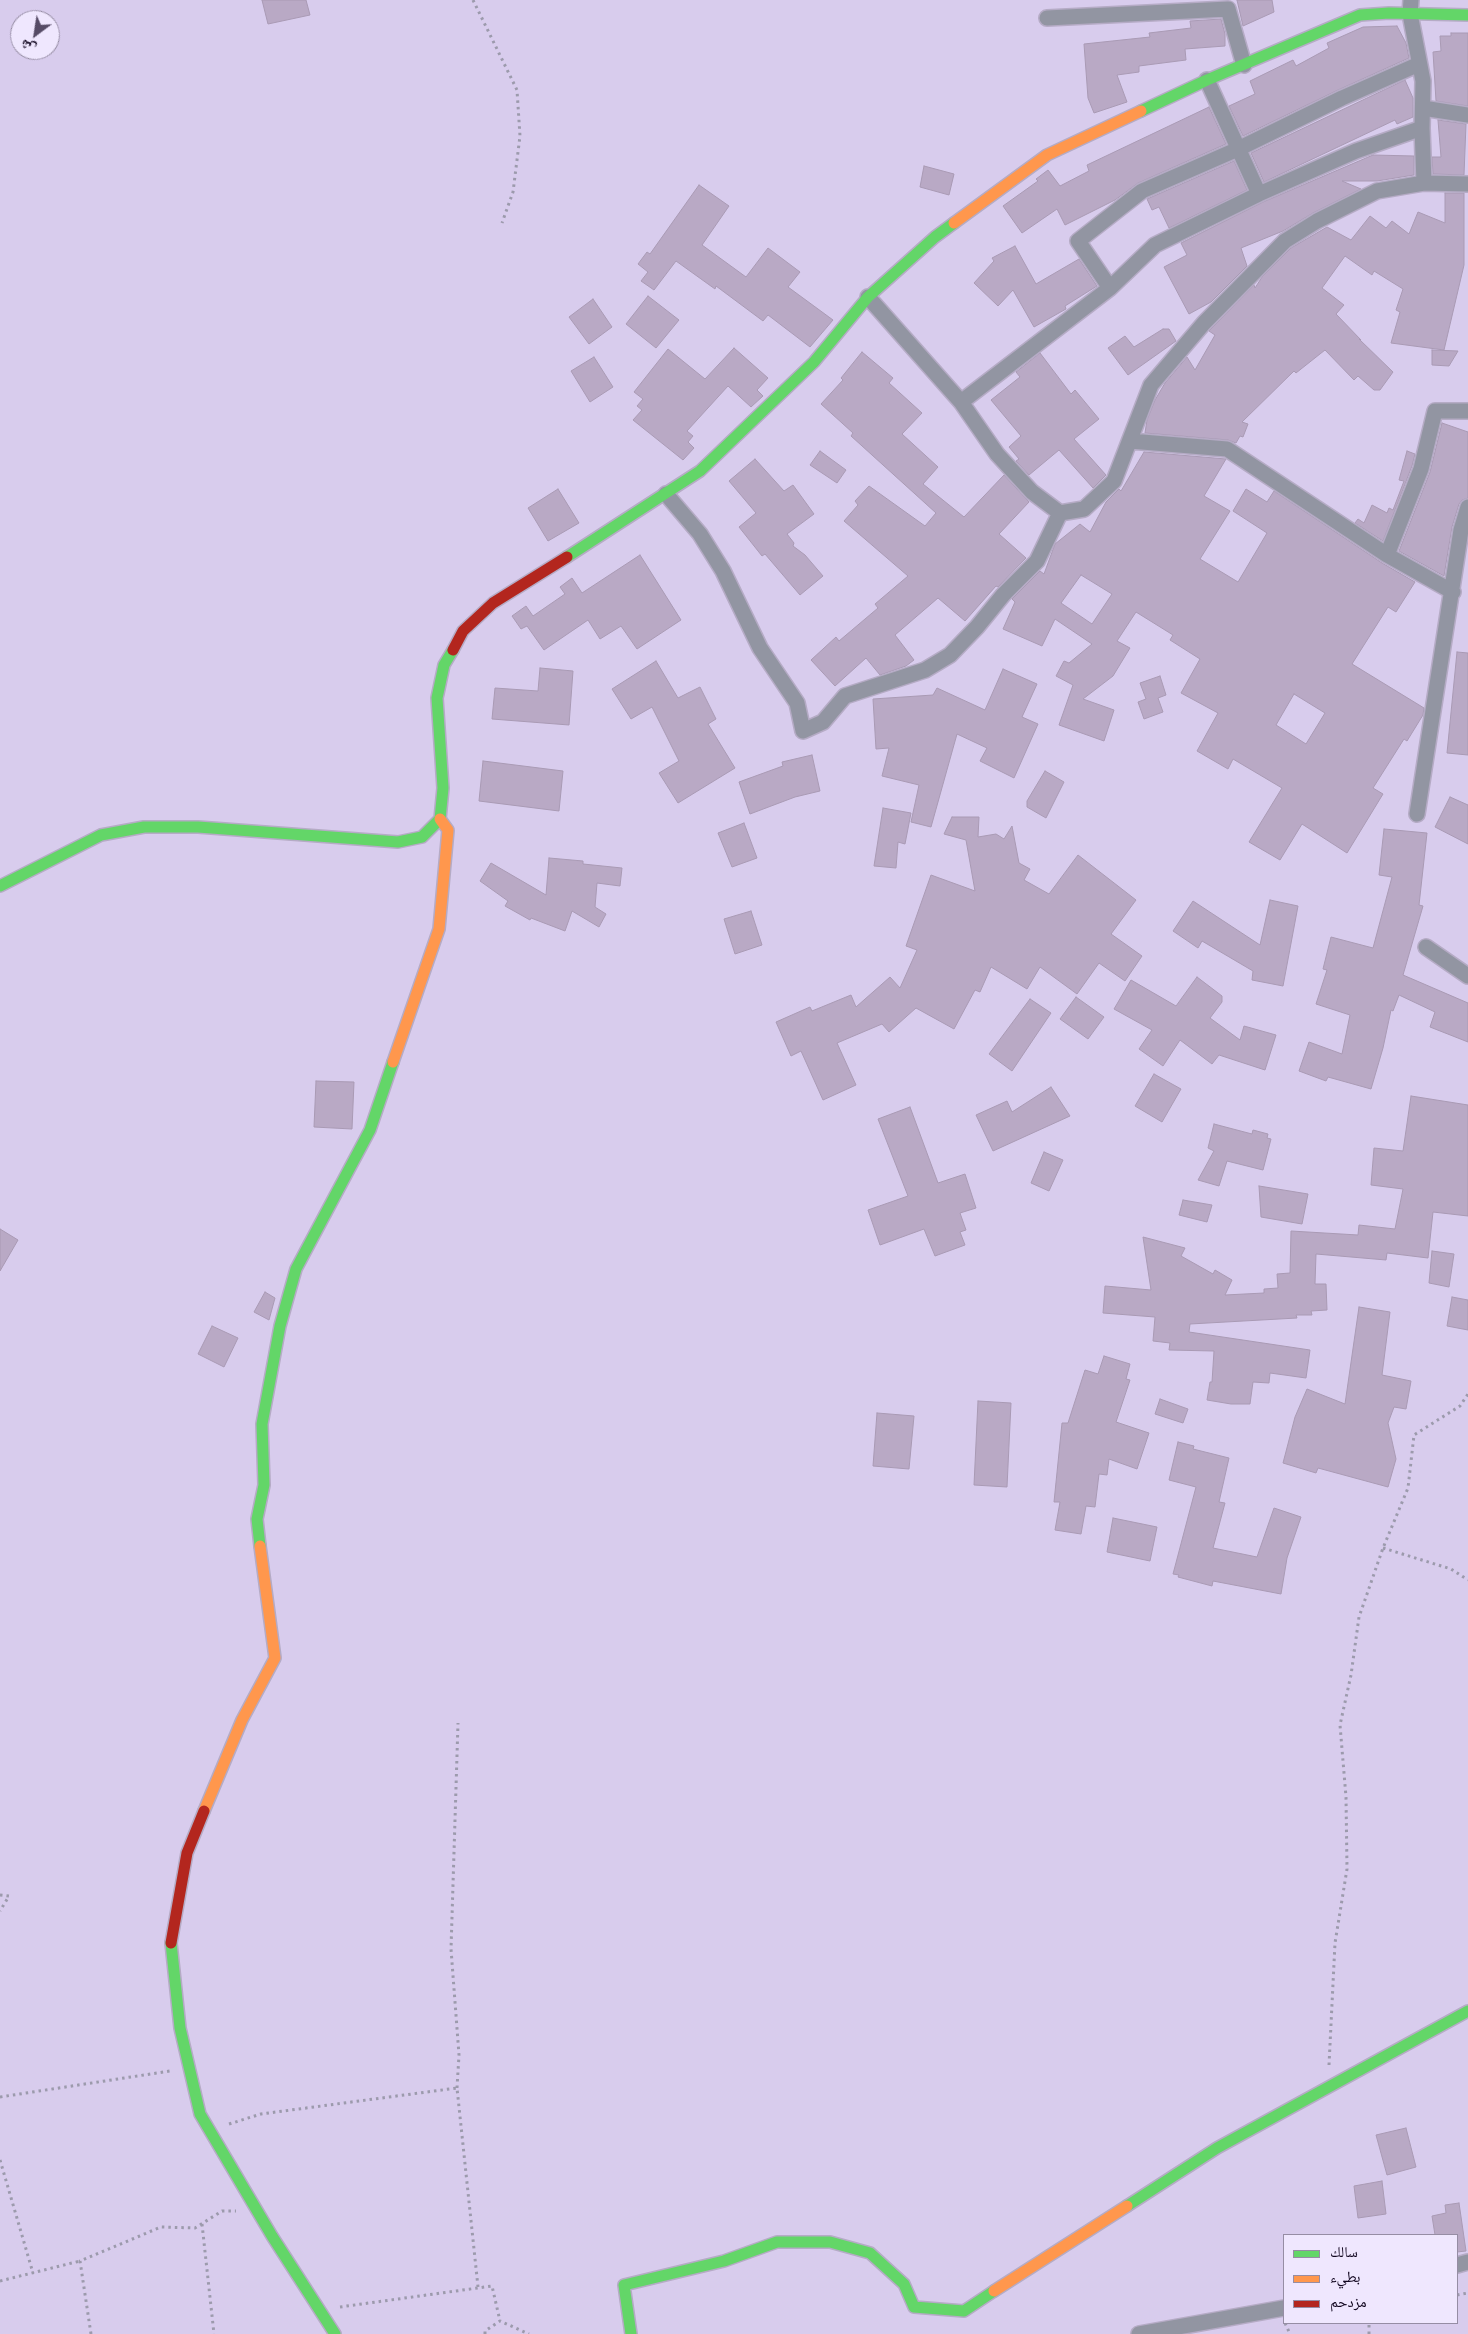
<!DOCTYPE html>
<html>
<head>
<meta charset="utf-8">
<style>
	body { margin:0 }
	#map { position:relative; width:1468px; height:2334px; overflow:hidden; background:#d8cced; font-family:Helvetica,"Noto Naskh Arabic",sans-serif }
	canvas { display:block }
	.legend { position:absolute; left:1283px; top:2234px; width:175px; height:90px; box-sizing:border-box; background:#efe7fe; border:1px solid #968da4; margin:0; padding:6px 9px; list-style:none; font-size:15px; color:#10051e }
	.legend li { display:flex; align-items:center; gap:10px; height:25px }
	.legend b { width:25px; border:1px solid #968da4 }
	.north { position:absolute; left:10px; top:10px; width:50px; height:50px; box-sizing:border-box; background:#efe7fe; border:1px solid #968da4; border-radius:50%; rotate:211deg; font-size:14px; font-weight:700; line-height:20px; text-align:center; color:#10051e }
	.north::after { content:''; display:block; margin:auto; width:18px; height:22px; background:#564b66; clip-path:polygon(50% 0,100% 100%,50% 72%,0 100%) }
</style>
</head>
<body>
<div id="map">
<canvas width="1468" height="2334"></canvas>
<ul class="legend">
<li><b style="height:6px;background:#63d668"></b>سالك</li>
<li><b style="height:6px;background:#ff974d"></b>بطيء</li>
<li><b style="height:6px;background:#b3261e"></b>مزدحم</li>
</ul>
<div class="north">ش</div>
</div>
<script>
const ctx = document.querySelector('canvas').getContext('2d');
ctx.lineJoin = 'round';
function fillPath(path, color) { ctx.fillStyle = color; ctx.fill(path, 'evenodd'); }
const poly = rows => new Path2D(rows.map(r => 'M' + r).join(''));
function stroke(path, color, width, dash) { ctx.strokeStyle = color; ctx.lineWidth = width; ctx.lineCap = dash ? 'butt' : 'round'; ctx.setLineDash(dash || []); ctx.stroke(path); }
const building = poly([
	[262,0,306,0,310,15,268,24,262,0],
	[1237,0,1272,0,1274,12,1243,26,1237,0],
	[1221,19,1225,34,1225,46,1185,49,1186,60,1139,66,1139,72,1117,75,1127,102,1094,113,1088,98,1084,44,1150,37,1149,33,1191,28,1190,21,1221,19],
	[1397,26,1406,43,1409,58,1338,90,1243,136,1229,106,1255,94,1250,81,1293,60,1296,66,1329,48,1327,43,1363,27,1397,26],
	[1451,33,1468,33,1468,106,1436,101,1433,52,1441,51,1440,36,1451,36,1451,33],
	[1405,80,1413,98,1413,117,1397,124,1395,120,1264,182,1251,153,1405,80],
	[1209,107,1226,144,1138,183,1115,200,1065,225,1057,209,1022,233,1003,206,1038,181,1036,179,1048,170,1060,186,1089,171,1087,165,1209,107],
	[1438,120,1466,124,1464,175,1433,174,1432,157,1441,157,1438,120],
	[1373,155,1414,156,1414,175,1377,181,1342,181,1361,189,1313,213,1283,231,1241,248,1247,266,1211,302,1189,314,1164,267,1187,255,1181,243,1263,202,1373,155],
	[1234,161,1247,190,1169,228,1159,207,1152,210,1147,199,1234,161],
	[924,166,954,174,949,195,920,187,924,166],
	[699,185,729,206,702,245,746,277,768,248,800,272,788,287,833,320,810,347,768,315,763,321,716,286,715,289,676,261,654,290,641,281,648,272,638,264,647,252,650,254,699,185],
	[1445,193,1464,193,1464,265,1444,350,1391,343,1400,312,1396,310,1403,289,1374,271,1372,275,1345,256,1322,288,1344,305,1336,314,1361,340,1359,339,1393,372,1380,390,1374,390,1358,376,1354,380,1325,350,1296,373,1294,371,1242,422,1248,424,1243,437,1240,436,1236,443,1228,440,1145,433,1147,420,1155,400,1165,383,1187,357,1195,370,1215,335,1209,331,1254,285,1255,288,1262,277,1291,248,1327,227,1351,240,1370,216,1386,228,1392,221,1409,234,1418,212,1445,223,1445,193],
	[1015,246,1036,284,1079,259,1097,286,1065,306,1066,309,1034,327,1013,290,998,306,974,283,994,261,992,258,1015,246],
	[648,296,679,320,656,348,626,324,648,296],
	[593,299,612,327,589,344,569,317,593,299],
	[1163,329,1169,329,1176,341,1128,375,1108,348,1125,336,1134,347,1163,329],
	[734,348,768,378,757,390,763,396,751,407,728,386,687,431,693,436,688,442,694,448,683,460,633,420,642,410,637,406,643,399,634,392,668,349,705,379,734,348],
	[1432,350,1458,351,1449,366,1432,365,1432,350],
	[862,352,893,378,889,383,922,413,902,434,938,467,923,484,964,517,1004,475,1029,502,999,534,1026,558,998,587,996,586,965,621,938,598,895,635,914,660,906,666,880,675,866,658,835,686,811,660,836,637,839,641,878,608,875,604,908,576,844,521,858,505,855,501,869,486,925,526,936,513,851,436,853,433,821,404,843,380,841,378,862,352],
	[1040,353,1071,394,1075,390,1099,419,1074,439,1106,475,1093,488,1059,450,1029,475,1016,461,1019,459,1009,447,1021,436,991,400,1020,377,1016,372,1040,353],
	[594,357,613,387,590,402,571,371,594,357],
	[1442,423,1468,432,1468,498,1462,500,1459,504,1452,527,1444,576,1399,551,1430,472,1442,423],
	[820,451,846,470,837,483,810,465,820,451],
	[1407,451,1415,454,1412,466,1383,541,1355,523,1358,519,1364,523,1372,505,1387,513,1389,508,1393,510,1404,481,1399,480,1407,451],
	[1144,452,1226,459,1204,496,1230,511,1200,559,1238,582,1267,533,1233,511,1246,489,1267,502,1274,491,1382,563,1415,582,1396,612,1388,607,1352,664,1424,708,1423,715,1407,741,1404,739,1373,788,1383,794,1347,853,1302,824,1280,860,1249,842,1282,788,1233,759,1228,769,1197,751,1218,713,1181,693,1200,659,1170,640,1173,635,1136,612,1117,641,1130,648,1113,676,1083,699,1114,710,1104,741,1059,725,1073,685,1056,676,1064,661,1069,663,1092,644,1055,619,1042,646,1003,629,1015,602,1012,599,1040,571,1044,574,1055,544,1080,524,1090,532,1106,502,1119,489,1121,491,1144,452],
	[1081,575,1112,594,1092,624,1061,603,1081,575],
	[1294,694,1325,713,1306,744,1276,725,1294,694],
	[755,459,784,491,793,485,814,514,787,534,794,543,793,546,805,555,823,576,800,595,765,554,762,556,739,527,756,513,729,481,755,459],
	[558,489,579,523,548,541,528,508,558,489],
	[640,555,681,620,637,649,621,626,600,639,588,620,544,650,527,626,521,629,512,616,526,606,533,616,565,594,560,587,572,578,582,593,640,555],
	[1457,652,1468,653,1468,755,1447,753,1457,652],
	[656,661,678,698,700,687,716,719,708,724,735,768,678,803,659,773,679,761,652,707,631,719,612,689,656,661],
	[540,668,573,671,569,725,492,719,495,688,538,691,540,668],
	[1003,669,1037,684,1022,717,1038,724,1014,778,980,761,987,748,957,734,931,827,911,822,919,785,882,776,889,748,876,749,873,699,933,695,937,688,985,710,1003,669],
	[1160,676,1166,695,1158,698,1163,712,1144,719,1138,702,1146,699,1140,683,1160,676],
	[812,755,820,791,795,797,750,814,739,782,783,766,782,762,812,755],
	[483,761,563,771,559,811,479,801,483,761],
	[1045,771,1064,782,1046,818,1027,807,1027,801,1045,771],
	[1450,797,1468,805,1468,844,1435,827,1450,797],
	[883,808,911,813,905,844,898,842,896,868,874,866,883,808],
	[952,817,979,817,978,837,996,834,1004,839,1012,826,1019,863,1030,869,1024,880,1049,894,1078,855,1136,900,1111,934,1142,956,1125,981,1099,963,1077,994,1040,967,1027,989,991,967,980,992,975,990,954,1029,916,1008,889,1032,882,1024,837,1043,856,1085,823,1100,801,1051,791,1056,776,1022,810,1007,812,1011,851,995,856,1007,890,977,900,988,917,950,906,946,931,875,975,891,966,840,944,834,952,817],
	[744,823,757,858,732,867,718,833,744,823],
	[1384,829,1427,833,1419,905,1423,906,1403,975,1468,1003,1468,1042,1430,1027,1435,1012,1399,995,1393,1011,1391,1010,1383,1048,1371,1089,1328,1077,1326,1081,1299,1071,1309,1042,1342,1054,1350,1015,1316,1004,1327,970,1323,969,1331,937,1373,948,1392,877,1379,875,1384,829],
	[549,858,583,861,583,864,622,868,620,886,597,883,595,907,606,914,599,927,572,911,565,931,531,918,530,920,505,906,508,901,480,881,491,863,546,895,549,858],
	[1270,900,1298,906,1283,986,1252,980,1253,971,1202,941,1198,948,1173,931,1193,901,1260,945,1270,900],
	[751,911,762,945,735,954,724,919,751,911],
	[1197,977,1222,996,1222,1002,1210,1018,1240,1040,1244,1026,1276,1035,1265,1070,1219,1055,1212,1064,1180,1040,1163,1066,1139,1049,1152,1030,1114,1009,1131,980,1176,1006,1197,977],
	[1076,997,1104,1017,1088,1039,1060,1019,1076,997],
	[1030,999,1051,1013,1012,1071,989,1054,1030,999],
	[1154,1074,1181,1089,1162,1122,1135,1106,1154,1074],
	[316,1081,354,1082,352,1129,314,1127,316,1081],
	[1051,1087,1070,1116,993,1151,976,1115,1007,1101,1012,1112,1051,1087],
	[1411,1096,1468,1105,1468,1216,1433,1212,1428,1258,1387,1253,1386,1260,1316,1254,1315,1284,1326,1284,1327,1310,1311,1311,1312,1315,1296,1315,1297,1318,1190,1324,1189,1332,1310,1350,1306,1378,1270,1373,1269,1383,1253,1382,1250,1404,1231,1404,1207,1400,1210,1382,1212,1382,1214,1351,1169,1350,1170,1343,1153,1341,1155,1317,1103,1313,1105,1286,1151,1290,1143,1237,1185,1248,1181,1256,1213,1274,1215,1270,1232,1280,1225,1295,1264,1293,1264,1289,1278,1288,1277,1274,1290,1273,1291,1231,1358,1235,1359,1225,1395,1229,1403,1189,1371,1185,1374,1148,1403,1151,1411,1096],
	[910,1107,938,1183,965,1174,976,1208,960,1213,966,1230,960,1232,965,1245,935,1256,924,1229,880,1245,868,1210,908,1196,878,1119,910,1107],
	[1214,1124,1252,1134,1253,1130,1268,1134,1267,1138,1271,1139,1263,1170,1227,1161,1219,1186,1198,1180,1214,1151,1208,1148,1214,1124],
	[1044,1152,1063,1160,1049,1191,1031,1183,1044,1152],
	[1259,1186,1308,1194,1302,1224,1261,1217,1259,1186],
	[1183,1200,1212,1205,1207,1222,1179,1215,1183,1200],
	[0,1229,18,1240,0,1271,0,1229],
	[1432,1251,1454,1254,1449,1287,1429,1283,1432,1251],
	[265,1292,275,1298,269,1320,254,1312,265,1292],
	[1452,1297,1468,1300,1468,1330,1447,1326,1452,1297],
	[1359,1307,1390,1312,1382,1375,1411,1381,1406,1409,1394,1407,1388,1423,1396,1459,1388,1487,1318,1468,1316,1473,1283,1463,1295,1417,1307,1389,1345,1404,1359,1307],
	[212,1326,238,1338,224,1367,198,1354,212,1326],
	[1104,1356,1130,1364,1126,1379,1130,1380,1116,1422,1149,1433,1137,1469,1109,1459,1107,1475,1099,1474,1095,1507,1086,1506,1081,1534,1055,1530,1060,1502,1054,1502,1062,1423,1068,1423,1085,1370,1098,1374,1104,1356],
	[1160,1399,1188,1409,1183,1423,1155,1414,1160,1399],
	[978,1401,1011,1403,1007,1487,974,1485,978,1401],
	[877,1413,914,1416,909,1469,873,1466,877,1413],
	[1178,1442,1194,1446,1193,1449,1229,1458,1219,1502,1225,1503,1213,1548,1257,1557,1274,1508,1301,1517,1287,1558,1281,1594,1213,1581,1212,1586,1178,1577,1179,1575,1173,1574,1196,1487,1169,1480,1178,1442],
	[1113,1518,1157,1527,1150,1561,1107,1552,1113,1518],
	[1406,2128,1416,2167,1387,2175,1376,2135,1406,2128],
	[1382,2181,1386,2214,1358,2218,1354,2186,1382,2181],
	[1459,2203,1466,2251,1457,2252,1457,2235,1435,2235,1432,2216,1446,2213,1445,2205,1459,2203]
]);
fillPath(building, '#b9a9c5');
stroke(building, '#a99ab4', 1);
const street = poly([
	[1047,18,1228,9,1244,65],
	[1207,80,1259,194],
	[1423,108,1468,115],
	[1422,128,1424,183],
	[1110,288,1078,241,1142,191,1238,149,1342,98,1419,64],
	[868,297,961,402,997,454,1032,492,1060,513,1084,509,1114,481,1151,385,1204,323,1285,241,1317,221,1377,191,1424,183,1468,184],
	[961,402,1110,288,1155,245,1259,194,1356,151,1422,128,1423,81,1410,14,1411,0],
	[1130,441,1227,449,1387,555,1453,592],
	[666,494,700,534,723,571,760,648,797,703,803,731,823,722,845,696,925,670,950,655,977,627,1003,595,1037,561,1060,513],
	[1387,555,1421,469,1435,411,1468,411],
	[1417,814,1461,530,1468,507],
	[1426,947,1468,976],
	[1457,2265,1468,2262],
	[1139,2334,1284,2308]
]);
const fast = poly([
	[1141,111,1207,80,1360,15,1389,13,1468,15],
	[567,557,700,471,814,362,868,297,935,237,954,223],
	[0,886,101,835,144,827,198,827,398,842,422,837,440,819,443,788,437,698,444,665,453,650],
	[260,1546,257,1519,264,1485,262,1424,280,1326,296,1269,370,1130,393,1062],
	[171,1943,180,2028,200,2114,272,2236,335,2334],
	[1127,2206,1217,2148,1468,2011],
	[631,2334,624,2285,724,2261,777,2242,830,2242,870,2253,904,2284,914,2307,964,2311,994,2291]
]);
const slow = poly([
	[954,223,1047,155,1141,111],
	[393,1062,439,929,448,830,440,819],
	[204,1811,242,1720,275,1658,260,1546],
	[994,2291,1127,2206]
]);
const jam = poly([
	[453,650,463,631,493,603,567,557],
	[171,1943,187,1853,204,1811]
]);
stroke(street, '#b5abc5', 18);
stroke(fast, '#b5abc5', 14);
stroke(slow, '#b5abc5', 14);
stroke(jam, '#b5abc5', 14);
stroke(poly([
	[473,0,517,90,520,136,513,192,502,223],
	[1383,1548,1451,1569,1468,1580],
	[0,1895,9,1896,0,1911],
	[1329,2065,1335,1943,1347,1869,1346,1797,1340,1725,1351,1675,1359,1617,1383,1548,1408,1488,1414,1435,1460,1406,1468,1394],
	[457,2088,459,2055,451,1949,458,1723],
	[0,2097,170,2071],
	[229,2124,261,2114,457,2088,478,2287],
	[0,2160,33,2273],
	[202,2224,214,2334],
	[0,2281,80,2261],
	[1457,2295,1468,2293],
	[340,2307,492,2286,500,2321],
	[1285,2323,1290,2334],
	[91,2334,80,2261,161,2227,195,2228,222,2211,236,2211],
	[485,2334,485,2331,500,2321,529,2334],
	[1369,2334,1369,2323]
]), '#9c9aac', 3, [2.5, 4]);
stroke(street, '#9295a2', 15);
stroke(fast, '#63d668', 11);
stroke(slow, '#ff974d', 11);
stroke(jam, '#b3261e', 11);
</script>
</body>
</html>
